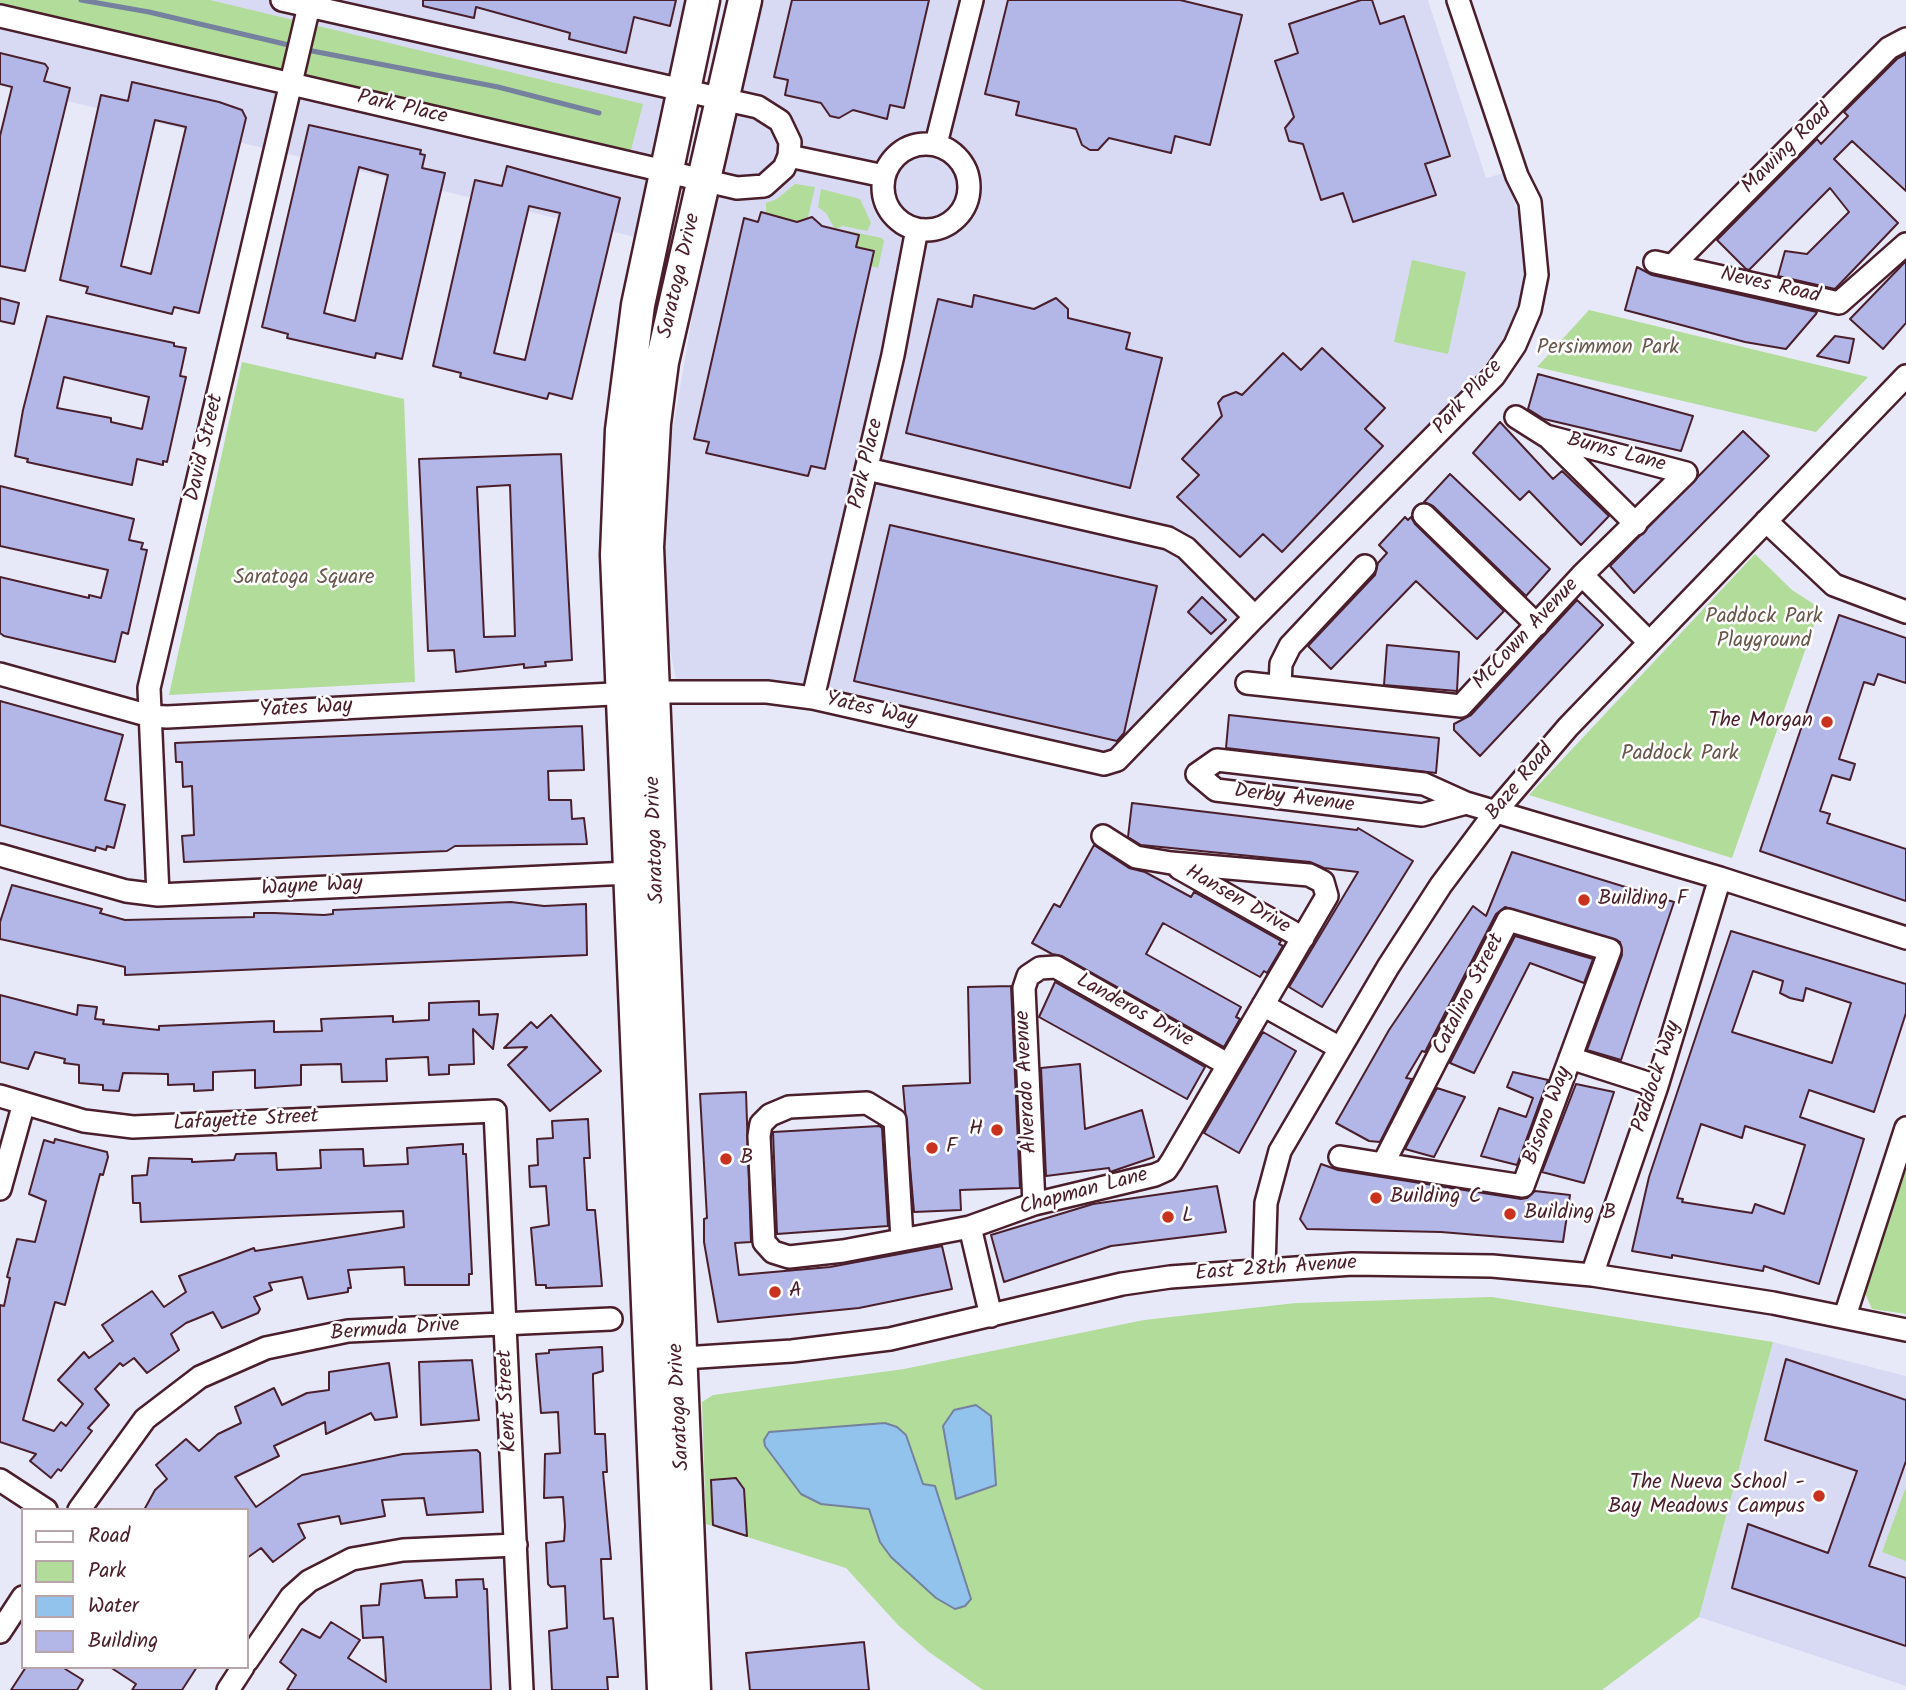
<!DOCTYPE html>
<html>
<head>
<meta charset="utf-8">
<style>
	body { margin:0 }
	#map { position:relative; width:1906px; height:1690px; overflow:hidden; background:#e8e9f8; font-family:Kalam,sans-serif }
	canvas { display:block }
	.legend { position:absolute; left:21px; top:1508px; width:228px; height:161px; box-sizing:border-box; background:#fff; border:2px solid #b7a5aa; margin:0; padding:9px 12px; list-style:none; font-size:21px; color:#4a1f2b }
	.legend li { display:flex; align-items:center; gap:14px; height:35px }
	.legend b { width:35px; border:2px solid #b7a5aa }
</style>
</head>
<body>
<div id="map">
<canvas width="1906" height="1690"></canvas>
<ul class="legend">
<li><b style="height:9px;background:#fff"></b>Road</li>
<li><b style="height:19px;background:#b1dc99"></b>Park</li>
<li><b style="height:19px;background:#91c3ed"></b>Water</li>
<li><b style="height:19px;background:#b2b7e8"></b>Building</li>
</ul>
</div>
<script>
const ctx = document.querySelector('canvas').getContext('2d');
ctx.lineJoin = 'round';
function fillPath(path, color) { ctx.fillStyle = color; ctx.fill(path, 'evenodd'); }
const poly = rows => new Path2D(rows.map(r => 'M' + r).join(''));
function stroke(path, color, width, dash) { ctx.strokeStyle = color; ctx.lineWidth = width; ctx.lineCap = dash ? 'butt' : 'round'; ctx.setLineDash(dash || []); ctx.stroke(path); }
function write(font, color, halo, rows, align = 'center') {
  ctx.font = font + ' Kalam,sans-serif'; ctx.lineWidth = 5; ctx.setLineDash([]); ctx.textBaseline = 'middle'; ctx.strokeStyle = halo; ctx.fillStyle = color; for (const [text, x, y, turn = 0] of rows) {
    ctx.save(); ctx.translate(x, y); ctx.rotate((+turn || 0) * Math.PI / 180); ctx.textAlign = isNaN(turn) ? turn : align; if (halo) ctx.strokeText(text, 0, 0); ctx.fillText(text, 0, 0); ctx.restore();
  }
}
fillPath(poly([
	[0,0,695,0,639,238,0,85],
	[761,0,1428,0,1486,178,1504,173,1526,234,1523,295,1505,341,1467,385,1109,755,677,684,651,556,708,225],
	[1773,1342,1906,1376,1906,1686,1699,1617]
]), '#d8daf3');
fillPath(poly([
	[0,0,210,0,643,104,631,150,0,8],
	[795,184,815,187,808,217,797,223,766,214,766,203,777,199],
	[821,189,860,199,871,223,867,231,843,226,835,229,826,213,818,207],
	[839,229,882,238,884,241,878,268,871,266,875,250,856,247,859,235],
	[1412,260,1466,272,1448,354,1394,342],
	[1589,310,1868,377,1816,432,1537,367],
	[242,362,404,399,415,682,169,695],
	[1755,554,1792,590,1820,608,1732,858,1529,795],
	[1906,1160,1906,1314,1872,1309,1864,1291],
	[1492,1297,1773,1342,1699,1617,1602,1690,983,1690,929,1652,898,1625,846,1568,706,1524,702,1402,713,1395,904,1369,1144,1320,1296,1303],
	[1906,1487,1906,1561,1882,1552]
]), '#b1dc99');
const water = poly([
	[976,1405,991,1416,996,1485,956,1499,943,1426,954,1410,976,1405],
	[885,1423,897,1427,906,1435,923,1484,935,1486,971,1599,965,1606,955,1609,936,1598,891,1557,880,1542,869,1509,821,1504,801,1494,765,1446,764,1440,769,1432,885,1423]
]);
fillPath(water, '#91c3ed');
stroke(water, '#75819f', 2);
stroke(poly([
	[81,0,149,12,293,46],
	[302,49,498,87,599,113]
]), '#75819f', 5);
const building = poly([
	[423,0,676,0,670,26,634,17,626,53,569,39,570,33,476,7,474,18,423,6,423,0],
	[792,0,929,0,904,108,890,105,887,119,853,110,839,118,830,116,821,103,785,95,788,80,774,77,792,0],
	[1008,0,1180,0,1242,15,1210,145,1175,136,1171,153,1109,138,1098,150,1090,150,1082,145,1076,129,1016,115,1019,102,985,94,1008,0],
	[1361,0,1372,0,1380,24,1404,16,1450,156,1425,164,1436,195,1353,222,1343,193,1321,200,1303,144,1289,141,1285,128,1294,117,1275,61,1298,53,1289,24,1361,0],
	[0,53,45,64,48,68,44,81,70,88,25,271,0,266,0,136,12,87,0,84,0,53],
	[1906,54,1906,191,1852,141,1834,159,1898,223,1835,289,1778,276,1785,251,1807,254,1849,212,1830,188,1749,270,1746,269,1717,240,1817,139,1821,144,1848,116,1844,112,1897,59,1906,54],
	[132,82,219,102,242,110,246,118,199,313,174,307,172,314,86,293,88,287,60,280,101,95,128,101,132,82],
	[155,120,186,127,151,274,121,266,155,120],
	[309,125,421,150,420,154,425,155,422,168,445,173,402,359,376,353,375,358,287,338,288,334,262,327,309,125],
	[359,167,388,175,355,321,324,313,359,167],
	[507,166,620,198,572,399,549,393,547,399,460,377,461,373,433,366,475,180,502,186,507,166],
	[529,206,560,213,525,360,494,353,529,206],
	[761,212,797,222,812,217,822,226,859,235,856,247,874,251,825,469,811,466,808,476,706,453,709,442,694,439,744,218,758,222,761,212],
	[1906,261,1906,323,1883,349,1850,319,1906,261],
	[1637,267,1652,275,1817,312,1816,314,1786,349,1745,342,1625,310,1637,267],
	[974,295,1034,309,1056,298,1068,309,1068,318,1130,333,1126,349,1162,358,1130,488,906,433,938,299,972,307,974,295],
	[0,298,19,303,14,324,0,321,0,298],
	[47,316,174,343,174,346,186,348,180,376,186,377,167,462,163,461,163,465,137,459,132,485,27,462,28,459,15,456,23,410,47,316],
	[64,377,149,397,142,429,111,422,111,418,57,408,64,377],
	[1835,336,1854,339,1849,363,1817,356,1835,336],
	[1322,348,1385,408,1365,429,1383,446,1282,552,1263,534,1240,557,1177,497,1199,475,1182,459,1222,416,1218,403,1223,397,1236,392,1242,395,1283,353,1301,370,1322,348],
	[1538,374,1693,416,1681,451,1544,419,1528,409,1538,374],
	[1500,422,1553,479,1562,471,1609,516,1581,545,1529,491,1520,500,1473,453,1500,422],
	[1743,431,1769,456,1634,593,1610,566,1743,431],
	[561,454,572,660,545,662,546,666,524,668,524,664,456,672,454,650,428,651,419,459,561,454],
	[510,485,515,636,484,637,477,487,510,485],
	[1450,474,1550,569,1526,596,1433,506,1424,502,1450,474],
	[0,486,134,519,129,540,143,543,141,549,147,550,128,634,122,632,115,662,4,636,0,633,0,577,89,598,89,595,101,598,108,570,0,546,0,486],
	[1405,517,1408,520,1411,517,1415,524,1504,611,1477,639,1416,581,1331,669,1308,646,1375,575,1378,563,1387,553,1379,545,1405,517],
	[890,525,1157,586,1124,733,1117,741,854,681,890,525],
	[1202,597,1226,620,1211,634,1188,612,1202,597],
	[1577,600,1603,625,1480,756,1454,730,1454,724,1471,715,1577,600],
	[1839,615,1906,638,1906,683,1878,674,1874,685,1864,682,1839,759,1855,764,1850,780,1832,775,1820,811,1830,814,1827,823,1906,849,1906,901,1760,851,1839,615],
	[1387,645,1459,652,1457,691,1384,685,1387,645],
	[0,701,123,735,105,800,125,805,114,848,107,846,106,850,96,847,95,851,0,825,0,701],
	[1229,715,1439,738,1436,773,1226,748,1229,715],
	[582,726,584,770,548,771,549,800,571,800,572,819,584,818,587,844,455,846,447,851,184,862,182,836,194,835,192,786,183,787,182,762,176,762,175,743,582,726],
	[1132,803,1357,830,1358,828,1413,861,1322,1007,1289,987,1358,872,1324,868,1310,862,1141,845,1128,837,1132,803],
	[1094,845,1129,868,1145,872,1191,897,1194,892,1281,941,1279,944,1283,946,1267,973,1264,971,1260,977,1163,923,1146,954,1241,1007,1236,1017,1240,1019,1224,1047,1062,956,1052,954,1032,943,1054,904,1060,907,1094,845],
	[1512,852,1674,902,1621,1060,1587,1050,1622,955,1620,942,1505,907,1496,914,1425,1052,1422,1051,1406,1078,1412,1079,1380,1142,1369,1141,1336,1123,1389,1030,1473,906,1486,916,1512,852],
	[12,885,102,909,100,913,125,920,254,917,254,913,274,913,324,915,333,914,333,910,511,902,544,906,586,904,587,955,125,975,125,967,0,939,0,922,12,885],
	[1731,931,1906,984,1906,1013,1874,1112,1809,1090,1800,1117,1864,1139,1819,1284,1764,1266,1763,1271,1672,1255,1672,1258,1632,1251,1649,1177,1731,931],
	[1753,971,1783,981,1780,993,1790,998,1803,1001,1806,988,1851,1003,1832,1063,1732,1032,1753,971],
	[1701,1124,1742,1138,1745,1126,1805,1145,1784,1214,1755,1204,1752,1213,1682,1202,1683,1199,1677,1198,1701,1124],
	[1515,936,1593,959,1584,983,1530,963,1474,1073,1450,1063,1515,936],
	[1055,982,1205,1067,1187,1099,1039,1017,1055,982],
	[1011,986,1020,1188,960,1190,961,1210,914,1212,903,1086,970,1083,968,987,1011,986],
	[0,995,77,1015,78,1005,97,1007,95,1019,104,1020,103,1024,159,1030,159,1026,274,1021,274,1032,322,1031,321,1019,393,1016,393,1022,429,1020,429,1003,452,1002,479,1001,479,1015,498,1014,493,1049,473,1029,474,1064,449,1065,449,1074,429,1075,428,1057,386,1059,387,1081,342,1082,341,1064,301,1065,301,1085,255,1088,255,1070,213,1072,213,1090,194,1091,194,1084,168,1085,168,1074,123,1073,119,1091,103,1090,103,1085,79,1083,79,1065,64,1063,65,1059,35,1052,28,1069,0,1062,0,995],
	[551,1015,601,1071,550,1111,508,1065,527,1047,504,1048,531,1022,537,1028,551,1015],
	[1263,1032,1296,1051,1239,1153,1204,1133,1263,1032],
	[1080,1064,1085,1129,1142,1110,1154,1157,1110,1172,1109,1168,1046,1176,1041,1068,1080,1064],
	[1513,1072,1548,1080,1517,1165,1481,1156,1499,1108,1526,1117,1533,1098,1507,1087,1513,1072],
	[1576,1084,1614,1092,1584,1183,1542,1172,1576,1084],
	[1437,1088,1465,1097,1434,1157,1405,1149,1437,1088],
	[746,1092,751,1242,735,1243,739,1275,830,1267,942,1246,952,1289,859,1308,718,1322,704,1242,704,1219,707,1218,700,1094,746,1092],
	[588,1119,590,1158,584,1158,587,1210,595,1210,602,1286,546,1288,546,1285,536,1285,531,1228,549,1225,546,1186,530,1187,529,1166,538,1165,537,1139,553,1138,552,1121,588,1119],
	[879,1126,882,1128,888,1226,777,1234,773,1132,879,1126],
	[55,1139,107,1152,108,1157,103,1175,100,1174,65,1305,55,1302,23,1420,54,1431,61,1422,66,1426,83,1404,58,1380,84,1352,89,1358,113,1341,102,1325,125,1309,152,1291,164,1307,186,1292,179,1276,254,1248,255,1251,404,1227,403,1211,141,1222,140,1203,133,1203,132,1176,147,1175,149,1158,192,1159,192,1162,234,1160,236,1154,276,1153,277,1170,302,1169,321,1168,320,1150,363,1149,364,1166,408,1164,407,1148,463,1144,463,1154,466,1154,472,1274,469,1274,469,1285,405,1285,404,1267,348,1270,351,1288,348,1288,348,1292,308,1299,302,1277,269,1283,272,1290,254,1297,260,1309,258,1313,222,1328,213,1312,186,1323,171,1334,179,1350,147,1373,134,1358,123,1366,120,1363,95,1389,109,1405,88,1428,92,1431,61,1471,58,1469,51,1478,30,1461,36,1454,0,1442,0,1305,4,1306,10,1278,7,1277,17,1239,35,1242,46,1201,29,1194,44,1140,54,1143,55,1139],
	[1321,1164,1338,1170,1521,1199,1527,1198,1535,1191,1570,1195,1563,1242,1441,1232,1307,1229,1300,1219,1321,1164],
	[1217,1186,1226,1232,1111,1246,1004,1282,991,1235,1093,1204,1217,1186],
	[602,1347,603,1371,593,1374,593,1379,595,1434,605,1434,607,1472,603,1472,611,1559,601,1559,604,1619,613,1618,618,1677,607,1677,608,1690,552,1690,549,1631,567,1628,565,1586,551,1587,548,1584,546,1543,564,1541,565,1526,563,1497,544,1498,545,1454,560,1453,558,1412,541,1413,536,1354,549,1353,549,1350,602,1347],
	[1786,1359,1906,1400,1906,1461,1869,1566,1906,1578,1906,1646,1732,1588,1748,1524,1828,1553,1857,1471,1765,1440,1786,1359],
	[472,1360,479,1420,421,1425,419,1362,472,1360],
	[389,1363,397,1417,375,1420,371,1413,326,1434,325,1422,274,1446,279,1456,235,1477,256,1507,302,1475,403,1454,477,1450,480,1453,483,1512,427,1515,424,1498,382,1500,385,1516,341,1524,339,1516,298,1524,305,1538,273,1562,261,1548,247,1558,247,1510,144,1510,155,1490,167,1479,156,1465,186,1439,199,1451,218,1434,241,1423,235,1407,274,1388,282,1405,307,1393,329,1390,329,1372,389,1363],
	[736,1478,744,1489,747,1536,713,1525,711,1480,736,1478],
	[483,1579,484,1589,487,1589,491,1690,287,1690,296,1675,280,1662,302,1629,320,1638,331,1622,360,1640,348,1658,386,1682,383,1637,363,1638,361,1606,379,1605,381,1584,422,1580,425,1598,457,1597,456,1580,483,1579],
	[864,1642,869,1690,750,1690,746,1653,864,1642],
	[26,1667,62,1667,83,1680,77,1690,11,1690,26,1667],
	[110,1667,197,1667,182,1690,132,1690,136,1684,110,1667]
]);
fillPath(building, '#b2b7e8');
stroke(building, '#4a1f2b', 2);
const minor = poly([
	[0,16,737,188,764,186,784,168,789,156,790,142,780,121,758,107,282,0],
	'883 187a43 43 0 1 1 86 0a43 43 0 1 1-86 0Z',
	[936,144,972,0],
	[789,156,884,176],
	[1655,262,1839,303,1906,244],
	[1673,265,1889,48,1906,39],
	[1548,437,1636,524],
	[1424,515,1537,625],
	[1766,521,1834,585,1906,612],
	[1582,575,1649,642],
	[1255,617,1494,376,1515,345,1530,310,1537,275,1530,202,1517,176,1458,0],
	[0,674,150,716,167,717,651,692,767,692,813,698,1104,764,1117,760,1255,617,1186,548,1168,538,867,469],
	[1247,683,1461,706,1582,575,1686,473,1546,436,1516,417],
	[1280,686,1281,664,1290,646,1365,566],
	[813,698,893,355,917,229],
	[1466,803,1422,815,1216,790,1197,774,1217,760,1424,784,1466,803,1720,878,1906,938],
	[0,855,126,891,158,895,629,873],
	[1179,868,1303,938],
	[158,895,149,688,309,6],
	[1263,1005,1340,1048],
	[1570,1058,1657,1086],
	[0,1096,84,1121,133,1127,495,1111,522,1690],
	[1340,1157,1383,1164,1452,1175,1523,1186,1610,950,1508,920,1383,1164],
	[0,1189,24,1103],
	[1034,1204,1024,988,1028,976,1040,968,1056,967,1227,1064],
	[970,1227,991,1316],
	[902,1239,895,1120,867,1103,789,1107,770,1115,761,1124,759,1136,764,1242,773,1252,789,1257,843,1251,970,1227,1034,1204,1155,1175,1166,1170,1172,1161,1327,896,1323,882,1309,875,1171,863,1136,857,1103,836],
	[1264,1268,1266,1203,1280,1151,1388,967,1441,885,1497,810,1568,727,1906,376],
	[1592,1275,1657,1086,1720,878],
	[1845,1316,1906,1128],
	[668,1359,792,1351,890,1339,1122,1284,1170,1277,1352,1264,1492,1266,1592,1275,1773,1303,1906,1330],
	[0,1480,46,1510],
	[79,1510,145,1419,200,1377,266,1348,348,1331,611,1319],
	[0,1632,23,1597],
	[247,1661,291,1597,309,1581,352,1559,403,1550,516,1545],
	[228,1690,243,1667]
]);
const secondary = poly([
	[664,1690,617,555,622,430,638,305,703,0],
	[694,1690,647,547,654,423,662,362,745,0]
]);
stroke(minor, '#4a1f2b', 26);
stroke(secondary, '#4a1f2b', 37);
stroke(minor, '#fff', 21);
stroke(secondary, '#fff', 32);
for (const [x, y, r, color] of [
	[1827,722,7,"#c8321e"],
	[1584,900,7,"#c8321e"],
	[997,1130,7,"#c8321e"],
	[932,1148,7,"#c8321e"],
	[726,1159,7,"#c8321e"],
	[1376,1198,7,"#c8321e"],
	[1510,1214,7,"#c8321e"],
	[1168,1217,7,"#c8321e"],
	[775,1292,7,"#c8321e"],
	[1819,1496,7,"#c8321e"]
]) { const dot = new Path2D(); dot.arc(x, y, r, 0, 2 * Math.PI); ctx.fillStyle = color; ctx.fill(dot); stroke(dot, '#fff', 2.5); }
write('21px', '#4a1f2b', '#fff', [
	["Park Place",402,109,13],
	["Mawing Road",1788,150,-45],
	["Saratoga Drive",681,276,-77],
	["Neves Road",1770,287,13],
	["Park Place",1469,398,-48],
	["David Street",206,448,-77],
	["Burns Lane",1616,454,15],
	["Park Place",868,464,-77],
	["McCown Avenue",1527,635,-47],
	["Yates Way",306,710,-3],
	["Yates Way",871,711,13],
	["Baze Road",1521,783,-50],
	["Derby Avenue",1294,800,7],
	["Saratoga Drive",657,840,-92],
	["Wayne Way",312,888,-3],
	["Hansen Drive",1237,901,30],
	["Catalino Street",1470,995,-63],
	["Landeros Drive",1134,1012,29],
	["Paddock Way",1658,1077,-72],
	["Alverado Avenue",1028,1082,-93],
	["Bisono Way",1549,1116,-70],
	["Lafayette Street",246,1122,-3],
	["Chapman Lane",1084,1193,-15],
	["East 28th Avenue",1276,1270,-4],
	["Bermuda Drive",395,1331,-4],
	["Kent Street",509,1401,-93],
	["Saratoga Drive",681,1407,-93]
]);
write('21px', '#69584c', '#fff', [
	["Persimmon Park",1608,349],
	["Saratoga Square",304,579],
	["Paddock Park",1764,618],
	["Playground",1764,642],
	["Paddock Park",1680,755]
]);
write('21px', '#4a1f2b', '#fff', [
	["The Morgan",1813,722,"right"],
	["Building F",1598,900],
	["H",983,1130,"right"],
	["F",946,1148],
	["B",740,1159],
	["Building C",1390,1198],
	["Building B",1524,1214],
	["L",1182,1217],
	["A",789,1292],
	["The Nueva School -",1805,1484,"right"],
	["Bay Meadows Campus",1805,1508,"right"]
], 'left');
</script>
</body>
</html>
